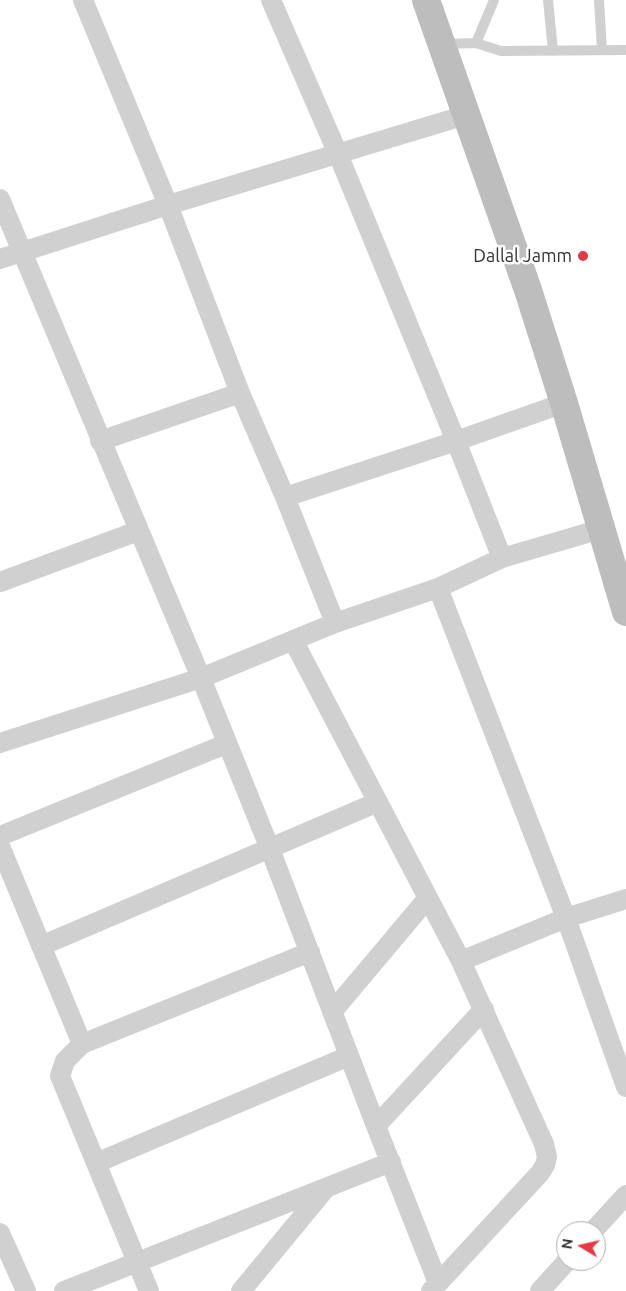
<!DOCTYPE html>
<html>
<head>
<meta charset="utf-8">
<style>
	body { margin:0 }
	#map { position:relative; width:626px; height:1291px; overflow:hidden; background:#fff; font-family:Ubuntu,sans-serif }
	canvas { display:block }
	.north { position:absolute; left:556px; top:1221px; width:50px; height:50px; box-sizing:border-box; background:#fff; border:1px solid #adadad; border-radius:50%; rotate:279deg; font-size:14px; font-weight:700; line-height:20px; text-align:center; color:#333 }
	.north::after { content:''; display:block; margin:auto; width:18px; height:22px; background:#e63946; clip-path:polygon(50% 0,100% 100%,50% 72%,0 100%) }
</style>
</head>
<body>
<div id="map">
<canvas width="626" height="1291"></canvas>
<div class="north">N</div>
</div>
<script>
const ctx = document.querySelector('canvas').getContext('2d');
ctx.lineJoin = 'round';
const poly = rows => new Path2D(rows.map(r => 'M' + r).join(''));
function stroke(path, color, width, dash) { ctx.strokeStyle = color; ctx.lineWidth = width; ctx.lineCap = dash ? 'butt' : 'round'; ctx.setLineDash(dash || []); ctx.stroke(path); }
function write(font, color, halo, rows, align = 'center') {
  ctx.font = font + ' Ubuntu,sans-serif'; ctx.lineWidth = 5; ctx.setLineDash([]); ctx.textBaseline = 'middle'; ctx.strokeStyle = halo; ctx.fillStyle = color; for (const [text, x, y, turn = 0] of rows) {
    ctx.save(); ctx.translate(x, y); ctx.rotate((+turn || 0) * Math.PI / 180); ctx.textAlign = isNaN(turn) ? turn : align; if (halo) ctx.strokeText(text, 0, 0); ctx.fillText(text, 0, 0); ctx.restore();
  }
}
stroke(poly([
	[548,0,553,51],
	[599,0,602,50],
	[476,43,494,0],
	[443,44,476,43,501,51,626,50]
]), '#d0d0d0', 10);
stroke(poly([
	[83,0,168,205,240,393,285,497,335,623],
	[271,0,338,154,456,441,502,558],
	[0,199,201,678,270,849,376,1126,438,1283],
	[0,259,168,205,466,115],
	[100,441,240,393],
	[285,497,456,441,564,403],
	[0,582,138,531],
	[438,588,566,918,626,1087],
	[293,640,461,961,544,1144,547,1157,545,1165,540,1173,431,1291],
	[0,743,201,678,335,623,438,588,502,558,601,529],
	[0,836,226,744],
	[0,846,82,1044],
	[41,946,378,802],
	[461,961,566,918,626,899],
	[332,1012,427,899],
	[376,1126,484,1009],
	[96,1163,349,1056],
	[593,1231,626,1195],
	[0,1233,26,1291],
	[64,1291,391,1162],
	[149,1291,60,1076,65,1061,82,1044,310,952],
	[241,1291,326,1188],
	[540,1291,567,1261]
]), '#d0d0d0', 20);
stroke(poly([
	[426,0,528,290,564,403,626,612]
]), '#bdbdbd', 28);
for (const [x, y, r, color] of [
	[583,256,6,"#e63946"]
]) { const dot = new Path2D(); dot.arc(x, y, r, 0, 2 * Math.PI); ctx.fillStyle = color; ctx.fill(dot); stroke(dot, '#fff', 2); }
write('18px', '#333', '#fff', [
	["Dallal Jamm",572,256]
], 'right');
</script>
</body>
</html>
